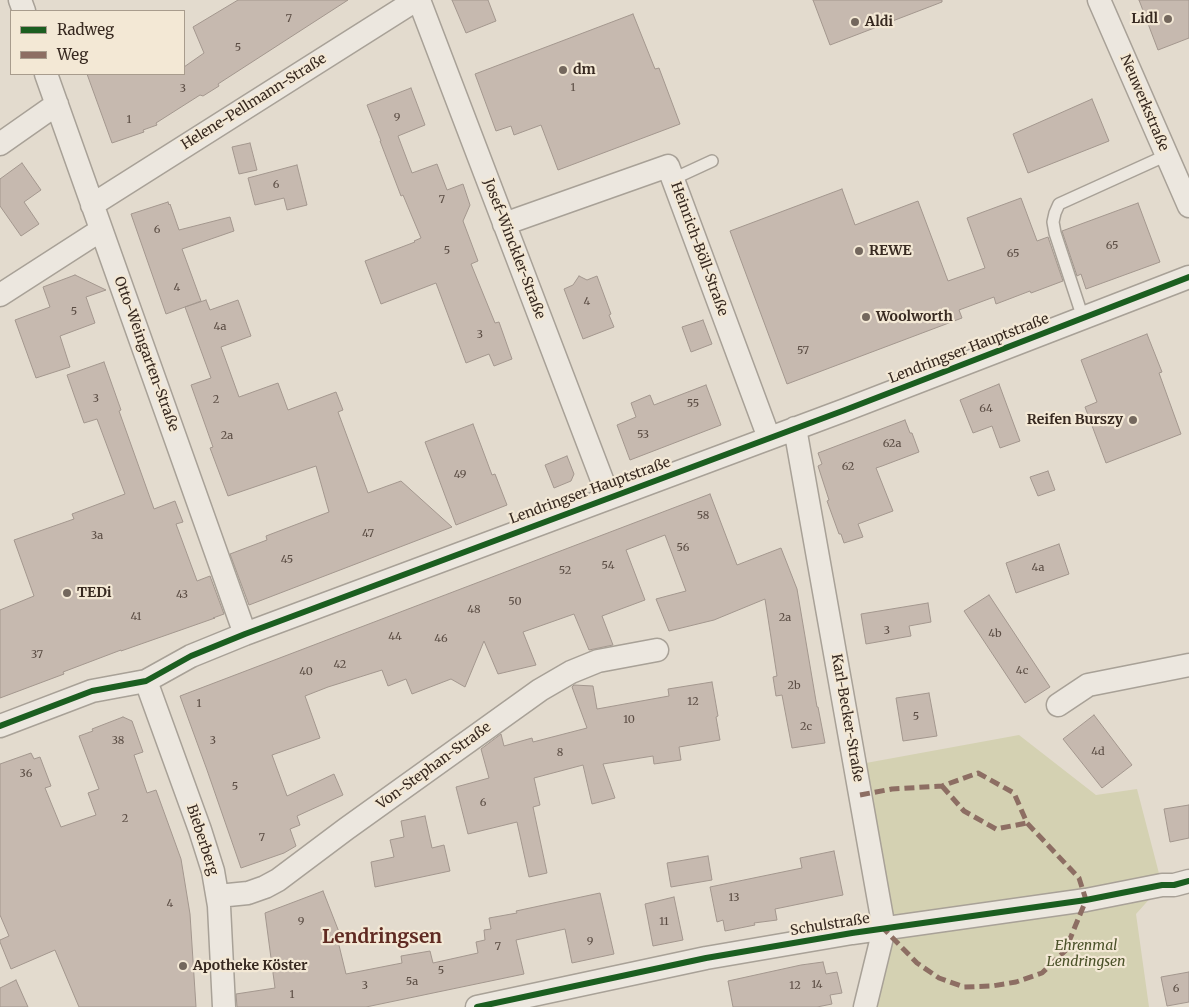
<!DOCTYPE html>
<html>
<head>
<meta charset="utf-8">
<style>
	body { margin:0 }
	#map { position:relative; width:1189px; height:1007px; overflow:hidden; background:#e3dbce; font-family:Merriweather,serif }
	canvas { display:block }
	.legend { position:absolute; left:10px; top:10px; width:175px; height:65px; box-sizing:border-box; background:#f3e8d5; border:1px solid #a89c8d; margin:0; padding:6px 9px; list-style:none; font-size:15px; color:#372920 }
	.legend li { display:flex; align-items:center; gap:10px; height:25px }
	.legend b { width:25px; border:1px solid #a89c8d }
</style>
</head>
<body>
<div id="map">
<canvas width="1189" height="1007"></canvas>
<ul class="legend">
<li><b style="height:6px;background:#1b5e20"></b>Radweg</li>
<li><b style="height:6px;background:#8d6e63"></b>Weg</li>
</ul>
</div>
<script>
const ctx = document.querySelector('canvas').getContext('2d');
ctx.lineJoin = 'round';
function fillPath(path, color) { ctx.fillStyle = color; ctx.fill(path, 'evenodd'); }
const poly = rows => new Path2D(rows.map(r => 'M' + r).join(''));
function stroke(path, color, width, dash) { ctx.strokeStyle = color; ctx.lineWidth = width; ctx.lineCap = dash ? 'butt' : 'round'; ctx.setLineDash(dash || []); ctx.stroke(path); }
function write(font, color, halo, rows, align = 'center') {
  ctx.font = font + ' Merriweather,serif'; ctx.lineWidth = 4.5; ctx.setLineDash([]); ctx.textBaseline = 'middle'; ctx.strokeStyle = halo; ctx.fillStyle = color; for (const [text, x, y, turn = 0] of rows) {
    ctx.save(); ctx.translate(x, y); ctx.rotate((+turn || 0) * Math.PI / 180); ctx.textAlign = isNaN(turn) ? turn : align; if (halo) ctx.strokeText(text, 0, 0); ctx.fillText(text, 0, 0); ctx.restore();
  }
}
fillPath(poly([
	[1019,735,1096,795,1137,789,1162,885,1136,914,1149,1007,865,1007,884,929,855,765]
]), '#d4d1b2');
const building = poly([
	[238,0,348,0,218,84,219,86,203,96,200,95,156,123,157,125,143,130,144,132,112,143,87,74,184,74,184,67,204,53,193,27,238,0],
	[452,0,488,0,496,21,466,33,452,0],
	[813,0,942,0,942,2,830,45,813,0],
	[1139,0,1189,0,1189,38,1158,50,1139,0],
	[633,14,655,69,659,68,680,124,558,170,541,125,514,135,511,126,496,131,475,74,633,14],
	[411,88,425,125,398,136,412,173,437,164,447,190,463,184,470,205,463,221,478,261,471,264,495,323,499,322,512,359,494,366,489,354,466,363,436,283,381,304,365,261,415,242,414,241,421,238,403,195,401,196,380,141,381,141,367,105,411,88],
	[1092,99,1109,141,1028,173,1013,134,1092,99],
	[250,143,257,170,239,174,232,147,250,143],
	[22,163,41,190,24,202,39,224,21,236,0,206,0,179,22,163],
	[297,165,307,205,287,210,284,198,255,205,248,178,297,165],
	[842,189,855,225,918,201,948,281,985,268,967,218,1021,198,1037,241,1048,237,1063,281,1031,293,1030,291,996,304,994,297,959,310,962,318,787,384,730,231,842,189],
	[168,202,169,205,170,204,179,230,230,217,234,231,182,249,201,301,166,314,131,214,168,202],
	[1138,203,1160,262,1086,289,1081,274,1077,276,1062,231,1138,203],
	[75,275,106,290,86,297,95,323,60,336,70,367,36,378,15,320,50,307,43,287,75,275],
	[579,276,587,280,597,276,611,314,609,315,614,327,583,339,564,289,573,285,579,276],
	[206,300,210,310,238,300,251,336,221,347,239,397,278,383,288,410,336,392,343,410,338,412,368,493,401,481,452,527,249,605,230,554,267,540,266,536,329,512,316,466,228,496,210,448,213,447,191,385,211,378,185,307,206,300],
	[703,320,712,344,691,352,682,327,703,320],
	[1147,334,1162,372,1159,373,1181,434,1106,463,1085,407,1097,402,1081,360,1147,334],
	[104,362,121,410,119,411,154,509,175,501,183,522,176,524,197,581,210,576,224,614,213,618,215,618,121,651,121,650,63,672,64,674,0,698,0,610,34,596,14,540,74,519,72,514,125,494,97,419,84,423,67,375,104,362],
	[999,384,1020,441,1000,448,992,426,973,433,960,400,999,384],
	[706,385,721,425,630,460,617,425,636,417,631,403,650,395,654,405,706,385],
	[905,420,910,433,912,433,919,452,882,466,876,468,893,511,858,524,863,537,844,543,841,534,839,534,827,501,829,500,818,466,822,464,818,453,905,420],
	[473,424,492,475,495,474,507,505,456,525,425,442,473,424],
	[567,456,574,474,571,481,554,488,545,465,567,456],
	[1048,471,1055,490,1038,496,1030,477,1048,471],
	[710,494,737,565,781,548,797,589,817,707,818,707,825,743,792,748,782,695,776,696,773,677,777,676,765,599,714,620,669,631,656,599,686,591,665,535,626,550,645,600,602,616,613,645,589,650,574,614,523,632,536,665,498,674,484,641,465,687,451,679,412,694,406,679,388,686,382,670,328,687,305,696,320,738,272,755,287,796,334,774,343,795,297,816,300,825,290,829,296,846,284,853,241,868,207,770,180,696,710,494],
	[1059,544,1069,574,1016,593,1006,563,1059,544],
	[989,595,1050,687,1025,703,964,611,989,595],
	[928,603,931,622,909,626,911,636,866,644,861,614,928,603],
	[712,682,718,716,716,717,720,740,679,747,681,760,654,764,653,756,603,764,615,798,592,804,583,765,534,778,540,805,533,807,547,873,529,877,517,822,468,834,456,787,489,778,481,749,501,734,504,746,532,738,533,742,587,728,572,687,574,685,593,686,597,709,669,696,668,689,712,682],
	[929,693,937,736,903,741,896,698,929,693],
	[1094,715,1132,765,1102,788,1063,739,1094,715],
	[123,717,132,721,143,752,134,755,147,793,156,790,181,859,190,914,196,1007,79,1007,55,950,11,969,0,942,0,940,9,936,0,915,0,764,31,753,34,759,40,757,51,786,45,788,61,827,96,815,88,793,99,789,79,736,93,731,92,729,123,717],
	[1189,805,1189,838,1170,842,1164,809,1189,805],
	[425,816,432,848,444,845,450,871,375,887,371,862,394,857,390,840,404,837,401,821,425,816],
	[834,851,843,895,775,909,777,920,754,923,755,925,725,931,723,920,717,922,710,887,802,868,800,858,834,851],
	[708,856,712,880,671,887,667,863,708,856],
	[323,891,339,932,336,933,346,974,402,963,401,956,430,951,433,963,478,953,476,942,485,940,484,930,491,929,489,918,517,913,516,911,600,893,614,954,572,963,565,929,516,940,524,974,366,1007,237,1007,236,994,275,988,265,913,323,891],
	[674,897,683,940,653,946,645,904,674,897],
	[823,962,826,974,837,972,842,993,830,995,832,1004,817,1007,733,1007,728,981,801,965,823,962],
	[1189,972,1189,1002,1167,1006,1161,977,1189,972],
	[16,980,28,1007,0,1007,0,988,16,980]
]);
fillPath(building, '#c6b9af');
stroke(building, '#a3978e', 1);
const lane = poly([
	[673,179,712,161],
	[1083,318,1055,233,1053,222,1055,213,1059,204,1167,155]
]);
const street = poly([
	[20,0,24,11],
	[419,0,609,498],
	[1099,0,1189,206],
	[46,74,245,634],
	[0,144,57,104],
	[92,205,416,0],
	[504,224,668,166,769,438],
	[0,295,101,230],
	[795,428,884,929,865,1007],
	[146,681,200,830,213,871,219,906,224,1007],
	[1058,705,1088,685,1189,665],
	[0,726,92,691,146,681,191,656,245,634,845,410,1189,277],
	[218,896,248,893,265,887,278,880,346,829,540,690,571,672,598,661,657,650],
	[477,1007,706,958,852,933,1086,900,1162,885,1174,885,1189,881]
]);
stroke(lane, '#a8a197', 14);
stroke(street, '#a8a197', 25);
stroke(lane, '#ece7df', 11);
stroke(street, '#ece7df', 22);
stroke(poly([
	[942,786,964,811,996,829,1027,823],
	[860,795,892,789,942,786,978,773,1014,793,1027,823,1079,878,1086,900,1065,951,1042,973,1016,982,992,986,964,987,939,978,917,963,884,929]
]), '#8d6e63', 5, [10, 5]);
stroke(poly([
	[0,726,92,691,146,681,191,656,245,634,845,410,1189,277],
	[477,1007,706,958,852,933,1086,900,1162,885,1174,885,1189,881]
]), '#1b5e20', 6);
for (const [x, y, r, color] of [
	[1168,19,5,"#73675d"],
	[855,22,5,"#73675d"],
	[563,70,5,"#73675d"],
	[859,251,5,"#73675d"],
	[866,317,5,"#73675d"],
	[1133,420,5,"#73675d"],
	[67,593,5,"#73675d"],
	[183,966,5,"#73675d"]
]) { const dot = new Path2D(); dot.arc(x, y, r, 0, 2 * Math.PI); ctx.fillStyle = color; ctx.fill(dot); stroke(dot, '#f3e8d5', 2); }
write('11px', '#5b4d44', null, [
	["7",289,19],
	["5",238,48],
	["1",573,88],
	["3",183,89],
	["9",397,118],
	["1",129,120],
	["6",276,185],
	["7",442,200],
	["6",157,230],
	["65",1112,246],
	["5",447,251],
	["65",1013,254],
	["4",177,288],
	["4",587,302],
	["5",74,312],
	["4a",220,327],
	["3",480,335],
	["57",803,351],
	["3",96,399],
	["2",216,400],
	["55",693,404],
	["64",986,409],
	["53",643,435],
	["2a",227,436],
	["62a",892,444],
	["62",848,467],
	["49",460,475],
	["58",703,516],
	["47",368,534],
	["3a",97,536],
	["56",683,548],
	["45",287,560],
	["54",608,566],
	["4a",1038,568],
	["52",565,571],
	["43",182,595],
	["50",515,602],
	["48",474,610],
	["41",136,617],
	["2a",785,618],
	["3",887,631],
	["4b",995,634],
	["44",395,637],
	["46",441,639],
	["37",37,655],
	["42",340,665],
	["4c",1022,671],
	["40",306,672],
	["2b",794,686],
	["12",693,702],
	["1",199,704],
	["5",916,717],
	["10",629,720],
	["2c",806,727],
	["38",118,741],
	["3",213,741],
	["4d",1098,752],
	["8",560,753],
	["36",26,774],
	["5",235,787],
	["6",483,803],
	["2",125,819],
	["7",262,838],
	["13",734,898],
	["4",170,904],
	["9",301,922],
	["11",664,922],
	["9",590,942],
	["7",498,947],
	["5",441,971],
	["5a",412,982],
	["14",817,985],
	["3",365,986],
	["12",795,986],
	["6",1176,989],
	["1",292,995]
]);
write('bold 14px', '#372920', '#f3e8d5', [
	["Lidl",1158,19,"right"],
	["Aldi",865,22],
	["dm",573,70],
	["REWE",869,251],
	["Woolworth",876,317],
	["Reifen Burszy",1123,420,"right"],
	["TEDi",77,593],
	["Apotheke Köster",193,966]
], 'left');
write('14px', '#372920', '#f3e8d5', [
	["Helene-Pellmann-Straße",254,102,-32],
	["Neuwerkstraße",1144,103,67],
	["Josef-Winckler-Straße",514,249,69],
	["Heinrich-Böll-Straße",699,249,70],
	["Lendringser Hauptstraße",969,349,-21],
	["Otto-Weingarten-Straße",146,354,70],
	["Lendringser Hauptstraße",590,491,-20],
	["Karl-Becker-Straße",847,718,80],
	["Von-Stephan-Straße",434,766,-36],
	["Bieberberg",202,840,72],
	["Schulstraße",830,925,-9]
]);
write('italic 14px', '#4a5128', '#f3e8d5', [
	["Ehrenmal",1086,946],
	["Lendringsen",1086,962]
]);
write('bold 19px', '#602b22', '#f3e8d5', [
	["Lendringsen",382,938]
]);
</script>
</body>
</html>
